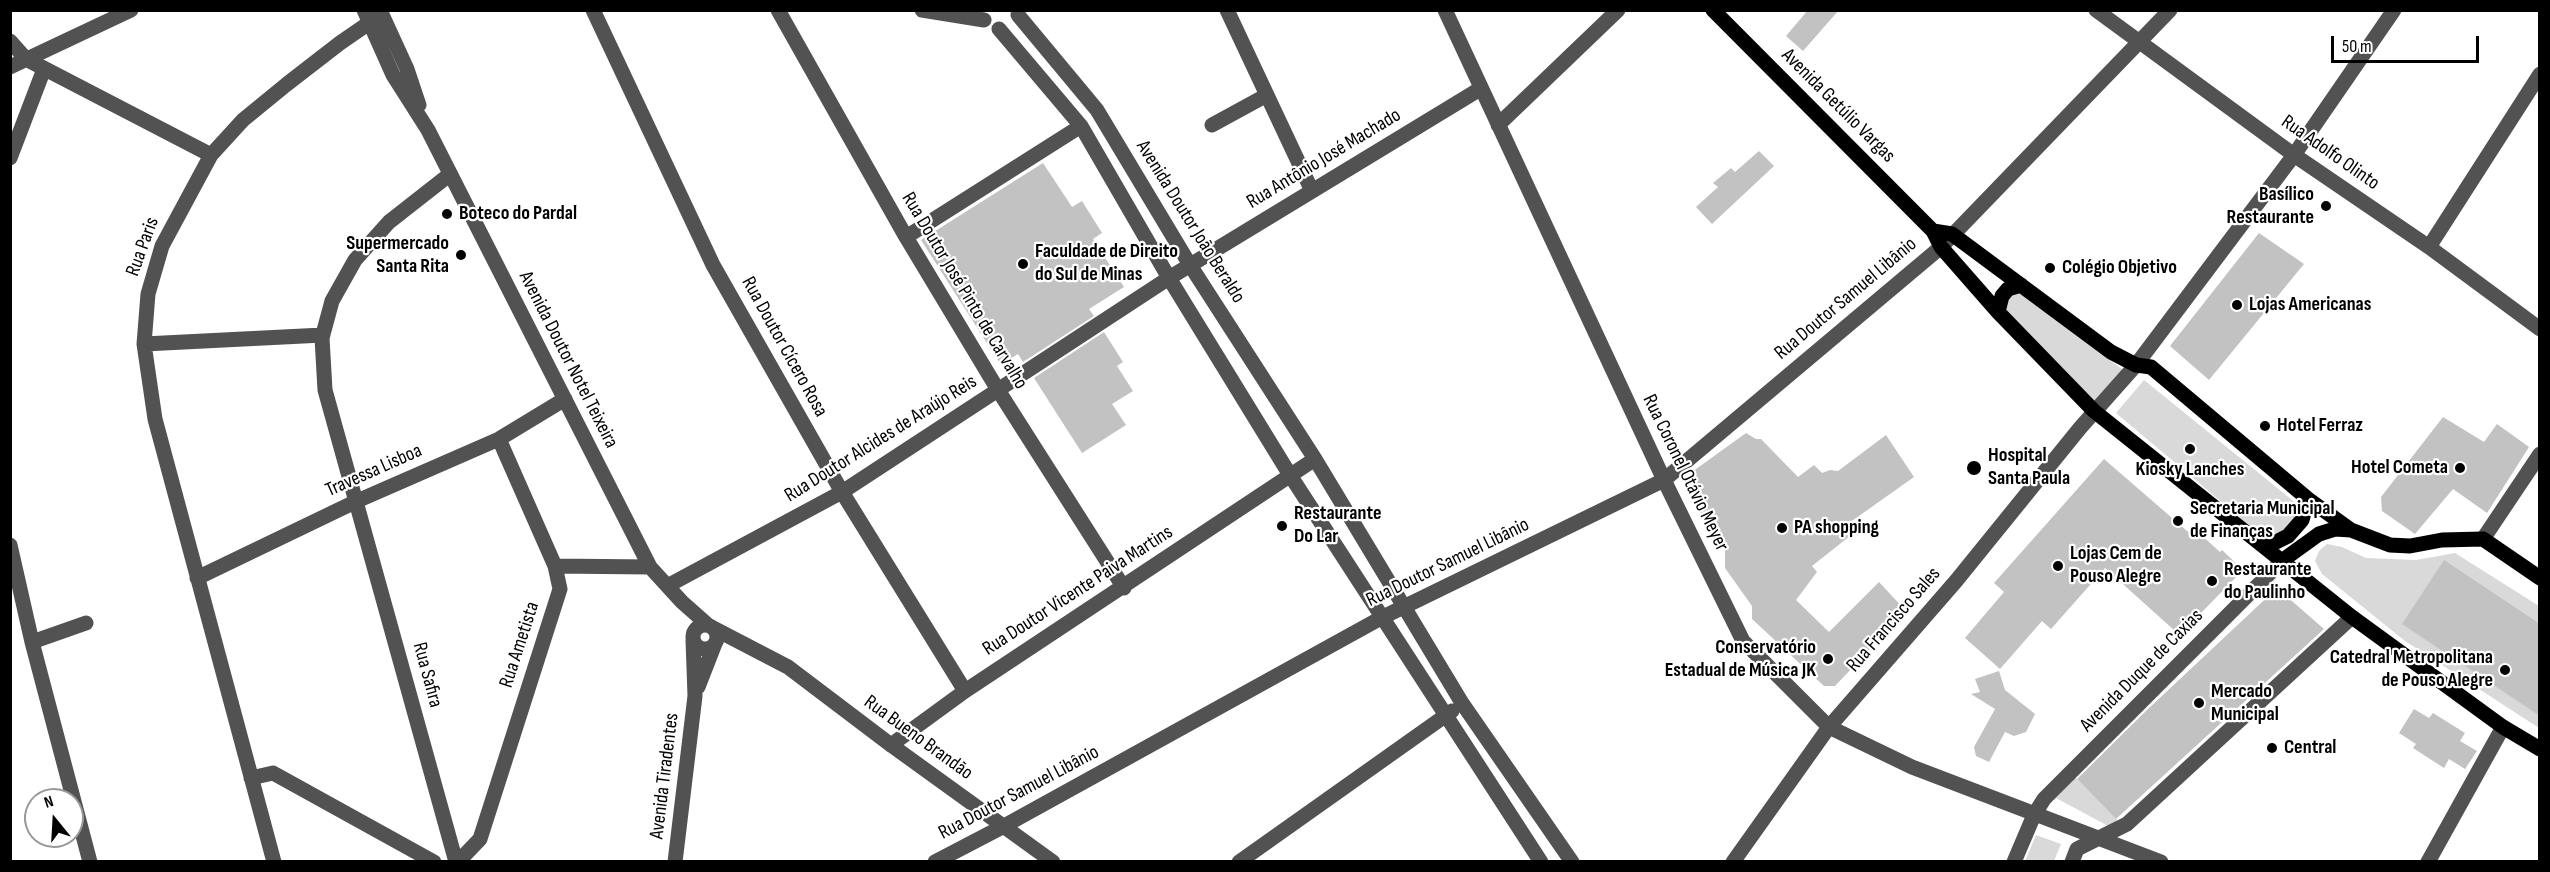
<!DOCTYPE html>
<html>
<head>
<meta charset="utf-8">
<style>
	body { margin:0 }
	#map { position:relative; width:2550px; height:872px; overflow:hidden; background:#fff; font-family:"Sofia Sans Condensed",sans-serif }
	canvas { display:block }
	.frame { position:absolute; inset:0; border:12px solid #000; pointer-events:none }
	.north { position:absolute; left:24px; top:788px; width:60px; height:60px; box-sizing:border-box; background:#fff; border:2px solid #999; border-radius:50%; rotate:342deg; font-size:16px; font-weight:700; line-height:24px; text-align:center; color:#000 }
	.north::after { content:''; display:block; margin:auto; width:21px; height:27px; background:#000; clip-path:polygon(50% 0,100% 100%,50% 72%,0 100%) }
	.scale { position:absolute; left:2331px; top:36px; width:148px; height:27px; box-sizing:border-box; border:3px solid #000; border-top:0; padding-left:8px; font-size:18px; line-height:21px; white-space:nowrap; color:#000; -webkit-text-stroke:4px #fff; paint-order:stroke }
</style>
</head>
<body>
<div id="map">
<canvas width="2550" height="872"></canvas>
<div class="frame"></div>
<div class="north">N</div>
<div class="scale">50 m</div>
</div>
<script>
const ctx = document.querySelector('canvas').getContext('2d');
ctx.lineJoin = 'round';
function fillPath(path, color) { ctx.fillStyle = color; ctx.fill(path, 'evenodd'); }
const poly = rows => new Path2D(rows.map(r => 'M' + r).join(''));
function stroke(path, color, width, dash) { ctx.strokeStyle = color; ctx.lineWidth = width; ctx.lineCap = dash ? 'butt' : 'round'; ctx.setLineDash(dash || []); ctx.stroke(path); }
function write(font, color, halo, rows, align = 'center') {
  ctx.font = font + ' "Sofia Sans Condensed",sans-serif'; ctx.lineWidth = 4.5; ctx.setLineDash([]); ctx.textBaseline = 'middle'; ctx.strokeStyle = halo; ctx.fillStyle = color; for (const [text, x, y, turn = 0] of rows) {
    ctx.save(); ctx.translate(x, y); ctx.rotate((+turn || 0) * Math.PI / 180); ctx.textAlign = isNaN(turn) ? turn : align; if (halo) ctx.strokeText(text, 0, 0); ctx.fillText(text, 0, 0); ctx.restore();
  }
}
fillPath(poly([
	[2020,292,2123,370,2093,403,2004,311,2008,299],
	[2144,380,2297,504,2295,522,2281,532,2262,536,2116,413],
	[2327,544,2342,547,2366,558,2416,560,2455,553,2539,606,2539,728,2405,641,2322,574,2315,561,2319,551],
	[2075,777,2117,820,2110,827,2056,798],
	[2036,835,2061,844,2054,861,2025,861]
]), '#d9d9d9');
fillPath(poly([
	[1808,10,1839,10,1803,51,1786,36],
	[1759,151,1774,166,1712,224,1696,207,1718,187,1713,183,1731,168,1735,172],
	[1043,163,1072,207,1082,201,1102,233,1093,239,1124,287,1089,309,1094,316,1023,362,1018,354,1001,365,921,240],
	[2259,233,2304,264,2209,380,2170,346],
	[1104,332,1123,362,1117,366,1133,391,1112,404,1126,425,1082,453,1034,378],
	[2443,417,2484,442,2497,424,2529,447,2487,513,2453,489,2415,534,2382,511,2381,497],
	[1746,433,1756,439,1761,439,1798,477,1814,465,1822,473,1830,470,1838,471,1886,435,1914,477,1849,523,1855,532,1812,566,1817,572,1796,600,1829,632,1879,582,1906,611,1835,686,1824,686,1752,619,1752,606,1725,568,1725,543,1693,504,1694,496,1685,477],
	[2104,459,2194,537,2198,532,2220,552,2222,550,2243,570,2200,614,2196,610,2175,631,2105,568,2051,629,2042,621,2000,669,1965,638,2004,592,1994,583],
	[2444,560,2540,624,2540,716,2402,624],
	[2277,588,2324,629,2116,819,2077,779,2148,709],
	[1999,671,2005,690,2035,714,2026,732,2014,736,2005,732,1989,762,1976,756,1974,747,1995,709,1971,694,1980,692,1975,679],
	[2414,709,2429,718,2433,713,2465,733,2460,741,2477,751,2465,769,2449,759,2444,768,2413,748,2416,744,2399,733]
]), '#c2c2c2');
stroke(poly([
	[364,10,393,75,428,130,650,567,682,602,708,625],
	[380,10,407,69,419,105],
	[593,10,713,265,842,492,965,691],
	[778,10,906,237,998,390,1124,588],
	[922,10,984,20],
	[1227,10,1312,191],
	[1445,10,1664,480,1743,641,1829,727,1912,767,2161,862],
	[2096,10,2294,155,2429,247,2540,329],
	[1018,15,1097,110,1190,265,1315,459,1462,703,1572,862],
	[999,29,1081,126,1169,278,1290,475,1541,862],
	[10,41,26,59,211,155],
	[10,67,131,10],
	[1212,125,1267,95],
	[1498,125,1618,10],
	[10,158,44,69],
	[449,175,389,222,355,260,332,301,322,338,325,390,456,862],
	[906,237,1081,126],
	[2429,247,2540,74],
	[144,344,323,335],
	[2483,539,2540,454],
	[10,545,32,642,90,862],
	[555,566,650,567],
	[197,578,357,501,499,439,565,399],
	[669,585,842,492,1169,278,1480,89],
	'693 637a12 12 0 1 1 24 0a12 12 0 1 1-24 0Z',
	[713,628,788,667,891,745,1053,862],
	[32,642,86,623],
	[698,687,714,646],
	[891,745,965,691,1315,459],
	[251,778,273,773,434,862],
	[274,862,155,419,144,344,148,294,162,246,211,155,243,120,287,84,340,43,369,23,383,17],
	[458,862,480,839,560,589,555,566,499,439],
	[675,862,695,696,693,640],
	[935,862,1004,826,1381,618,1664,480,1941,247,2170,10],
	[1239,862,1452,711],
	[1733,862,1829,727,1956,581,2080,428,2136,365,2294,155,2394,10],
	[2014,862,2034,815,2044,799,2283,560],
	[2072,862,2077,849,2127,824,2352,617],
	[2428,862,2503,727]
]), '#525252', 15);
stroke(poly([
	[1713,10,1933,231,1941,247,1998,312,2094,411,2352,617,2503,727,2540,749],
	[1933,231,1952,234,2111,352,2136,365,2151,367,2308,499,2351,530,2390,545,2410,546,2442,540,2483,539,2540,578],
	[1998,312,2002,296,2008,289,2021,285],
	[2266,547,2288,536,2302,520,2308,499],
	[2283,560,2319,534,2335,529,2351,530]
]), '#000', 15);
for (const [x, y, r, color] of [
	[2326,206,6,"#000"],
	[447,214,6,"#000"],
	[461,255,6,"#000"],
	[1023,264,6,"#000"],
	[2050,268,6,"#000"],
	[2237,305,6,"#000"],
	[2265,426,6,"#000"],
	[2190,449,6,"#000"],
	[1974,468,8,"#000"],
	[2460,468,6,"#000"],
	[2178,521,6,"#000"],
	[1282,526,6,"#000"],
	[1782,528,6,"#000"],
	[2058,566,6,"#000"],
	[2212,581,6,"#000"],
	[1828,659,6,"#000"],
	[2505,670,6,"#000"],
	[2199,703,6,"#000"],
	[2272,748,6,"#000"]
]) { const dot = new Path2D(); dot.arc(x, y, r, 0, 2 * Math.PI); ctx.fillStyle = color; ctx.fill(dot); stroke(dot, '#fff', 2); }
write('20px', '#000', '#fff', [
	["Avenida Getúlio Vargas",1838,106,45],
	["Rua Adolfo Olinto",2330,153,35],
	["Rua Antônio José Machado",1324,159,-31],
	["Avenida Doutor João Beraldo",1190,222,58],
	["Rua Paris",143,247,-70],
	["Rua Doutor José Pinto de Carvalho",964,291,59],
	["Rua Doutor Samuel Libânio",1846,299,-40],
	["Rua Doutor Cícero Rosa",784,347,61],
	["Avenida Doutor Notel Teixeira",568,360,63],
	["Rua Doutor Alcides de Araújo Reis",881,439,-32],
	["Travessa Lisboa",374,471,-24],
	["Rua Coronel Otávio Meyer",1685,473,64],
	["Rua Doutor Samuel Libânio",1448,563,-26],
	["Rua Doutor Vicente Paiva Martins",1078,591,-33],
	["Rua Francisco Sales",1894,620,-49],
	["Rua Ametista",520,645,-72],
	["Avenida Duque de Caxias",2142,671,-45],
	["Rua Safira",427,675,75],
	["Rua Bueno Brandão",918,738,36],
	["Avenida Tiradentes",665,776,-83],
	["Rua Doutor Samuel Libânio",1019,793,-28]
]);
write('bold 20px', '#000', '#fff', [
	["Basílico",2314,195,"right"],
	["Restaurante",2314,218,"right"],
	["Boteco do Pardal",459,214],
	["Supermercado",449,244,"right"],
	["Santa Rita",449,267,"right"],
	["Faculdade de Direito",1035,252],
	["do Sul de Minas",1035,275],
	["Colégio Objetivo",2062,268],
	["Lojas Americanas",2249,305],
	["Hotel Ferraz",2277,426],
	["Hospital",1988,456],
	["Santa Paula",1988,479],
	["Hotel Cometa",2448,468,"right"],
	["Kiosky Lanches",2190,470,"center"],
	["Secretaria Municipal",2190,509],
	["de Finanças",2190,532],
	["Restaurante",1294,514],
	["Do Lar",1294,537],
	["PA shopping",1794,528],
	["Lojas Cem de",2070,554],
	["Pouso Alegre",2070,577],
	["Restaurante",2224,570],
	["do Paulinho",2224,593],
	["Conservatório",1816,648,"right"],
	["Estadual de Música JK",1816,671,"right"],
	["Catedral Metropolitana",2493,658,"right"],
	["de Pouso Alegre",2493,681,"right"],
	["Mercado",2211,692],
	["Municipal",2211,715],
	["Central",2284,748]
], 'left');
</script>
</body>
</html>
